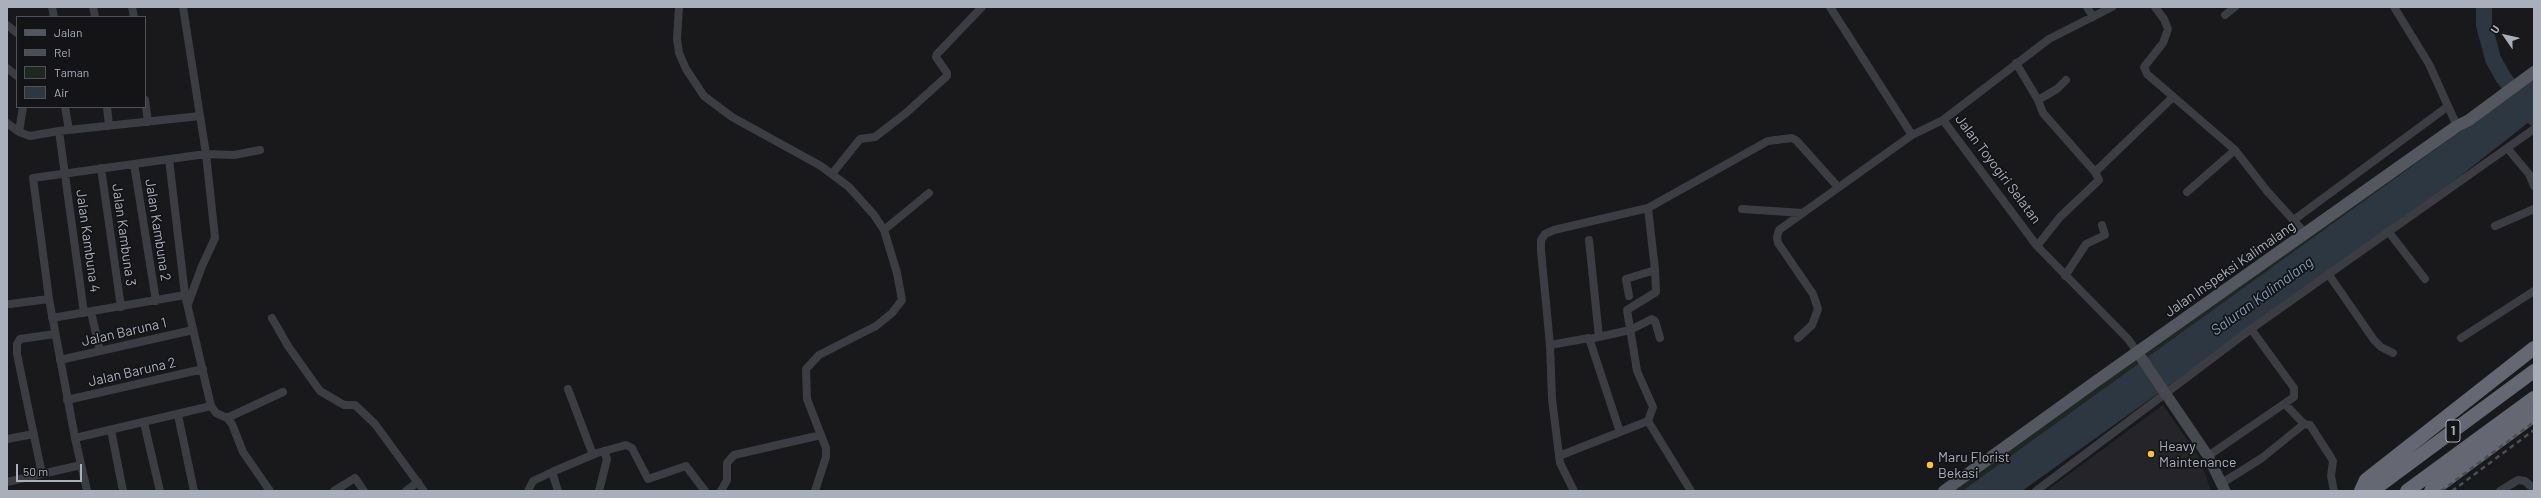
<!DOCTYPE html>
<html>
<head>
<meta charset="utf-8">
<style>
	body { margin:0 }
	#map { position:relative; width:2541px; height:498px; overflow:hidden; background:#19191c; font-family:Barlow,sans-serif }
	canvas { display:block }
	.frame { position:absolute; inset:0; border:8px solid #aaafbc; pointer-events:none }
	.legend { position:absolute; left:16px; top:16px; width:130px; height:92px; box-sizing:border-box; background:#141417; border:1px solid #505259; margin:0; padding:5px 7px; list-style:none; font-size:12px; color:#aaafbc }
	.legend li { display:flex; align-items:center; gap:8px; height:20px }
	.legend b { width:20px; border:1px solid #505259 }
	.north { position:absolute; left:2485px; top:16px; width:40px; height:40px; -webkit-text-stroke:3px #141417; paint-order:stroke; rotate:304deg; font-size:11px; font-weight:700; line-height:16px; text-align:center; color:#aaafbc }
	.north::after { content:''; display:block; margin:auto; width:14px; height:18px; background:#aaafbc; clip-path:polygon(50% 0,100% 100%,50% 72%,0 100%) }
	.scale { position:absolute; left:16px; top:464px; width:66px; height:18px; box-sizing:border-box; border:2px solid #aaafbc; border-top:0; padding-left:5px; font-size:12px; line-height:14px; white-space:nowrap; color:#aaafbc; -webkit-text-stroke:3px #141417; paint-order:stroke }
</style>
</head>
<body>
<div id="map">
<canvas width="2541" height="498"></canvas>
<div class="frame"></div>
<ul class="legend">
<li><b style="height:5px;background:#555760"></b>Jalan</li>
<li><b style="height:5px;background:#4c4e56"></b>Rel</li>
<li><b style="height:11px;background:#1e2720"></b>Taman</li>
<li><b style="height:11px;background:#2d3741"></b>Air</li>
</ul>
<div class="north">U</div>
<div class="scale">50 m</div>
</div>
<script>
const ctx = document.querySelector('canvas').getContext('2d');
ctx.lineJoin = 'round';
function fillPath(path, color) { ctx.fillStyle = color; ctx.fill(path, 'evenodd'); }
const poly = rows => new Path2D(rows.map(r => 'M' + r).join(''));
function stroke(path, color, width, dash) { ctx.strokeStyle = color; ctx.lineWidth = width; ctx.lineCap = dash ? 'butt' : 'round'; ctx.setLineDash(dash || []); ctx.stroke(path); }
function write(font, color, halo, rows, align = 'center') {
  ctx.font = font + ' Barlow,sans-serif'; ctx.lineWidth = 3.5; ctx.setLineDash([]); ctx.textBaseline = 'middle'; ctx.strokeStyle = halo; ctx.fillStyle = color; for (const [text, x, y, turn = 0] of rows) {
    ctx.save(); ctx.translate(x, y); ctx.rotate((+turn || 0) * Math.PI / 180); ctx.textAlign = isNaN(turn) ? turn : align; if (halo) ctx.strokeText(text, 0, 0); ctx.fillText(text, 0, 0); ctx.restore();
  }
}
fillPath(poly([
	[2163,405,2199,457,2211,491,2046,491]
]), '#252529');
fillPath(poly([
	[2534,78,1962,491,1944,491,2143,355]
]), '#1e2720');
fillPath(poly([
	[2534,78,2534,118,2454,181,2022,491,1962,491]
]), '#2d3741');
stroke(poly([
	[2484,7,2484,25,2493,59,2503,77,2534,118]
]), '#2d3741', 16);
stroke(poly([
	[52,7,54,17],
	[93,7,95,17],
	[132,7,134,17],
	[183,7,206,154,215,238,202,266,188,304],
	[679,7,677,39,679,53,686,69,704,96,732,117,821,166,849,187,874,215,884,230,897,273,902,300,892,313,876,326,819,355,806,369,807,399,826,448,826,457,815,491],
	[1830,7,1912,135],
	[2087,7,2093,17],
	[2155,7,2164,19,2168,29,2163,43,2144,67,2147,74,2235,150,2267,191,2306,234],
	[2394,7,2429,64,2457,126],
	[2225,15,2235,7],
	[7,25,17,33],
	[2016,63,2038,100,2057,89,2066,80],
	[7,68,17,76],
	[145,100,148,122],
	[65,107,69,130],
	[107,107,109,126],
	[1943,120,2037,246,2128,339,2138,353],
	[7,123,19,132,30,136,59,131,200,116],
	[59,131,84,313],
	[19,132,23,107],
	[2508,149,2529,174,2534,186],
	[169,159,185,295],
	[134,164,156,301],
	[101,168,121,307],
	[2095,172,2173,97],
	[832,174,860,139,875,137,906,113,947,76,947,73,936,57,937,54,982,7],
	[2187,192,2235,150],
	[1648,208,1655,270],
	[1742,209,1803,213],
	[2295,219,2447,107],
	[2495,226,2534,209],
	[884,230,929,193],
	[2388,231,2425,279],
	[1589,240,1599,337],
	[2037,246,2060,217,2099,180,2095,172,2043,113,2038,100],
	[2329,275,2374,340,2381,347,2393,353],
	[2065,276,2086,244,2105,235,2102,225],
	[1629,296,1626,279,1655,270,1656,292,1627,310,1637,371,1653,407,1648,421],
	[10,304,49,299],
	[91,312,100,351],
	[52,318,185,295,211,406,75,438],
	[272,318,288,346,320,391,344,405,355,405,375,424,424,491],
	[1594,338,1630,330,1652,319,1655,321,1660,338],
	[1798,338,1812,325,1818,309,1813,294,1778,243,1777,237,1779,230,1912,135,1943,120,2049,39,2112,7],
	[2461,338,2534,291],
	[1550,345,1589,338,1620,432],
	[60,360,193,330],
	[568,389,593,455],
	[67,400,203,369],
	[2285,404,2304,424,2310,425,2330,456,2333,461,2331,476,2334,491],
	[211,406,216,413,227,418,232,424,243,452,270,491],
	[178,415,194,491],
	[227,418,283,392],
	[144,423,160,491],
	[111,430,123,491],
	[7,439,34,434],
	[1559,456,1648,421,1691,491],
	[2208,456,2294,397,2294,388,2251,329],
	[552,472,558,491],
	[42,474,17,354,17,344,20,339,55,334],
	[7,482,81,465],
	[2222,483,2262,458,2304,424],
	[87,491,75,438,49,299,33,178,206,154,234,155,260,150],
	[334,491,355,478,364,491],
	[406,491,418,482],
	[528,491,533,481,552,472,597,453,626,445,632,448,648,479,686,466,705,491],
	[599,491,607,459,604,451],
	[721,491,727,480,727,463,734,455,821,435],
	[1574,491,1560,463,1552,399,1550,345,1541,251,1541,240,1545,234,1554,230,1648,208,1768,141,1792,138,1796,140,1838,187],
	[2036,491,2251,329,2534,129],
	[2500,491,2518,480,2525,481,2534,489]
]), '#3c3c43', 8);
stroke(poly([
	[2138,353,2208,456,2225,491]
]), '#474951', 11);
stroke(poly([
	[1944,491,2095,382,2457,126,2469,120,2534,72]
]), '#555760', 12);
stroke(poly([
	[2361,491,2366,480,2534,348],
	[2372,491,2534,371],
	[2407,491,2534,398],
	[2431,491,2534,415]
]), '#656872', 14);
stroke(poly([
	[2441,491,2534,422],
	[2452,491,2534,430]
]), '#4c4e56', 2.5, [5, 4]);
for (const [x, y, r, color] of [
	[2151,454,4,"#ffc32d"],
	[1930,465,4,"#ffc32d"]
]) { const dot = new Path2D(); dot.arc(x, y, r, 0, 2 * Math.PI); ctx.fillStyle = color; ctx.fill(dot); stroke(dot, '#141417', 1.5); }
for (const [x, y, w] of [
	[2453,431,14]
]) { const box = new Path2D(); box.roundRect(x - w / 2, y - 11, w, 22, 3); ctx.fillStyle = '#141417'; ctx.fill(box); stroke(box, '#aaafbc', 1); }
write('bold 13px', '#aaafbc', null, [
	["1",2453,431]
]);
write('14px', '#aaafbc', '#141417', [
	["Jalan Toyogiri Selatan",1998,169,53],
	["Jalan Kambuna 2",158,230,81],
	["Jalan Kambuna 3",124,235,82],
	["Jalan Kambuna 4",88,241,82],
	["Jalan Inspeksi Kalimalang",2230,269,-35],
	["Jalan Baruna 1",124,332,-13],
	["Jalan Baruna 2",132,372,-13]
]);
write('14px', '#aaafbc', '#141417', [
	["Heavy",2159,446],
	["Maintenance",2159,462],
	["Maru Florist",1938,457],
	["Bekasi",1938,473]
], 'left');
write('italic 15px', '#7f9bb9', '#141417', [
	["Saluran Kalimalang",2262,296,-36]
]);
</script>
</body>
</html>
